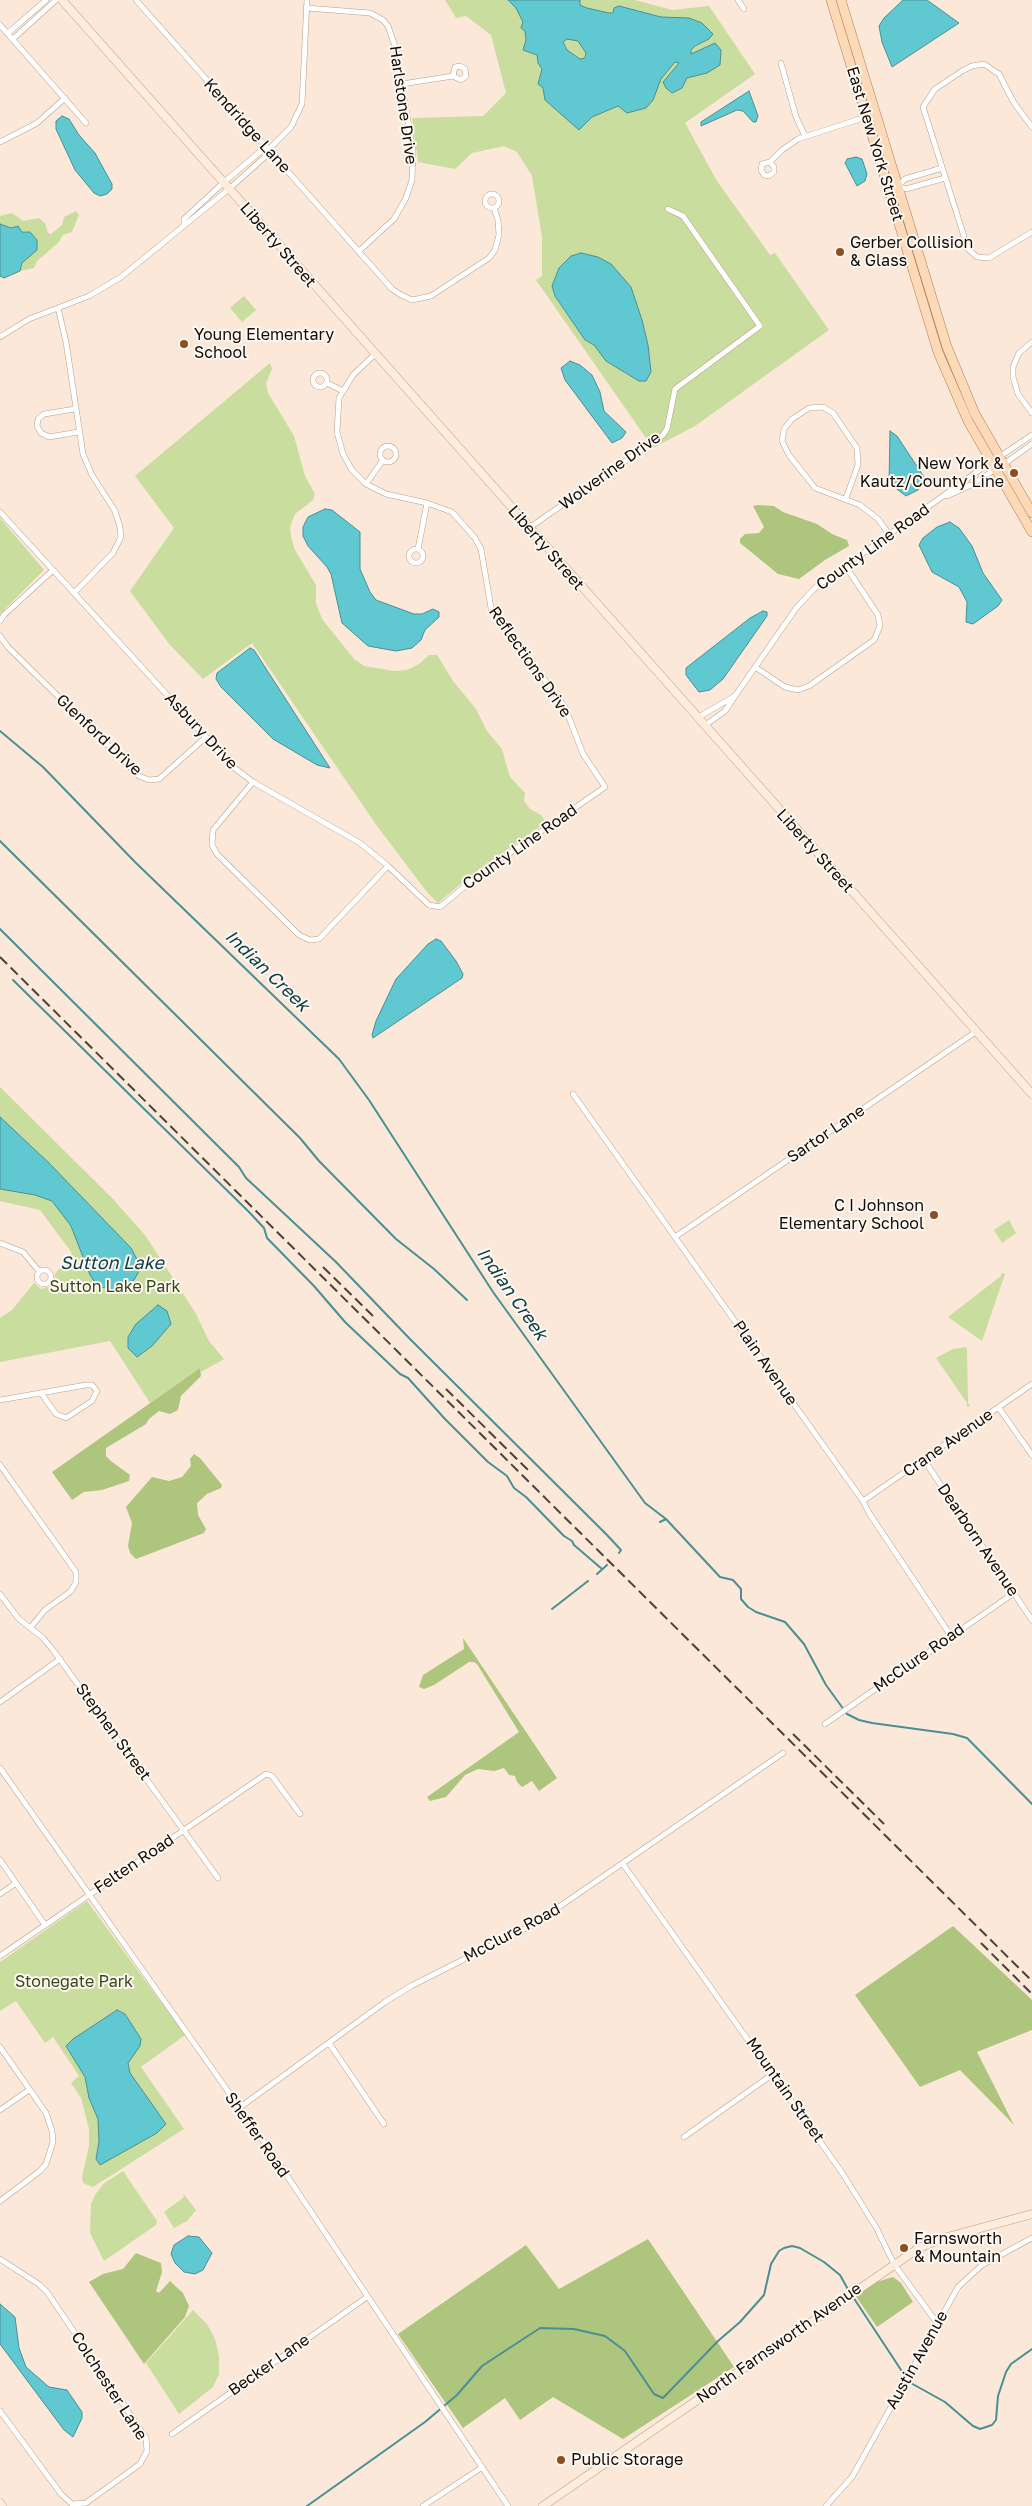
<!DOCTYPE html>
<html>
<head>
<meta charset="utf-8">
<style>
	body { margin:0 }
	canvas { display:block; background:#fbe8d9 }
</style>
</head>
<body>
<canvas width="1032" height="2506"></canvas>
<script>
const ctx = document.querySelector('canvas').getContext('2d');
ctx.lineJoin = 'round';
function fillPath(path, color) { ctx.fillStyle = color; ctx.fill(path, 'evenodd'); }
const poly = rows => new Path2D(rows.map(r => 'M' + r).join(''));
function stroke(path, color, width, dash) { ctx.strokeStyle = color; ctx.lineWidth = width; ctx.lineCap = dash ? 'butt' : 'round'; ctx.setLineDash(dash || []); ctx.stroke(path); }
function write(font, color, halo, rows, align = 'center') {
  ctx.font = font + ' "Golos Text",sans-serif'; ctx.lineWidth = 4; ctx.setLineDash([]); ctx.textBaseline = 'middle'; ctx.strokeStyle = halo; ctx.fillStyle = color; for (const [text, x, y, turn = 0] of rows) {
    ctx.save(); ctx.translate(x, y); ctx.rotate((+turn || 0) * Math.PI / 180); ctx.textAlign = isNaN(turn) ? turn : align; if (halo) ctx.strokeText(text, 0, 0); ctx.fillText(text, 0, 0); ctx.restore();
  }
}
fillPath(poly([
	[445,0,635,0,672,10,709,6,755,74,685,123,717,181,770,255,775,253,829,330,695,426,653,448,536,280,542,276,542,237,532,176,517,152,504,146,472,153,455,169,418,162,412,118,483,116,506,93,491,35,466,16,456,18],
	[76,211,79,215,72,232,63,235,58,243,37,261,34,268,20,271,22,263,31,255,35,246,36,238,27,231,20,231,17,226,11,228,0,224,0,216,12,213,23,221,39,218,45,223,48,233,51,234,62,225,64,217],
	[244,296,256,310,242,322,230,308],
	[270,363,272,369,266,383,268,393,294,436,305,476,315,494,313,500,295,514,290,527,291,537,295,550,316,585,316,603,322,619,354,659,364,666,394,671,407,670,419,664,429,655,437,655,453,681,476,709,487,731,502,749,510,777,525,793,524,801,530,809,541,815,546,822,469,877,438,903,427,892,377,826,252,643,203,679,170,645,130,591,174,528,135,476],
	[0,518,44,570,0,614],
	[0,1087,113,1199,145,1235,195,1312,209,1341,224,1359,201,1372,200,1368,150,1403,110,1341,0,1362,0,1318,12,1310,34,1283,41,1289,51,1286,54,1282,55,1274,72,1253,40,1210,0,1201],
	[1009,1220,1016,1233,1002,1243,994,1230],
	[1002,1273,1005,1274,982,1341,948,1317,1001,1276],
	[967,1347,968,1403,970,1406,967,1407,967,1403,936,1358,953,1349],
	[87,1901,185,2035,141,2067,184,2129,93,2187,83,2183,82,2177,89,2146,89,2129,81,2098,71,2083,79,2076,53,2037,45,2043,16,2001,0,2011,0,1962],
	[123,2171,157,2221,156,2225,104,2261,90,2233,91,2204,95,2195,103,2184],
	[183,2193,196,2210,187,2221,174,2228,164,2212,184,2197],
	[193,2310,207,2324,215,2339,219,2356,219,2374,213,2387,179,2414,146,2363]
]), '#c9dd9e');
fillPath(poly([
	[758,505,774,506,783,512,817,524,832,534,847,540,849,546,825,560,799,579,778,574,740,543,740,539,745,534,759,533,764,527,753,506],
	[200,1368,201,1376,181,1396,178,1410,170,1414,159,1411,149,1419,146,1424,106,1448,106,1456,111,1461,130,1475,129,1481,102,1490,84,1492,72,1500,52,1472],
	[194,1454,200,1458,222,1485,221,1488,207,1494,197,1503,198,1515,206,1529,204,1533,136,1559,130,1553,128,1546,132,1523,126,1507,152,1477,169,1481,182,1477,191,1466,190,1459],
	[463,1638,557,1778,539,1791,532,1781,522,1787,517,1782,515,1776,509,1775,504,1768,494,1771,478,1769,465,1775,446,1797,430,1801,427,1797,519,1732,477,1664,474,1662,469,1662,434,1685,424,1689,419,1687,423,1675,464,1649],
	[953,1926,1032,2000,1032,2030,977,2052,1014,2125,960,2070,920,2087,855,1995],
	[648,2239,734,2367,623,2439,553,2397,520,2420,505,2398,463,2428,398,2334,526,2245,559,2289],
	[136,2253,161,2263,162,2272,156,2291,159,2293,170,2281,183,2293,189,2306,185,2317,144,2364,89,2282,103,2274,123,2269],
	[893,2277,901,2283,913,2302,877,2327,855,2295,873,2283]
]), '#aec57e');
const water = poly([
	[508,0,580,0,580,5,587,8,609,13,613,13,614,8,619,6,661,17,689,18,702,23,713,34,709,39,695,46,691,50,691,54,715,43,721,50,720,65,707,73,687,78,682,88,672,93,666,88,663,82,679,63,675,62,661,79,653,100,646,108,627,113,618,106,592,117,579,130,545,100,543,88,538,84,542,69,538,63,537,55,523,50,526,40,525,31,521,28,523,22,516,8,508,0],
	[567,39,578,41,586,53,585,58,580,59,567,50,563,42,567,39],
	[903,0,927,0,959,23,892,67,882,42,879,26,884,18,903,0],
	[749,91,758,116,756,122,753,122,743,111,737,110,701,126,701,122,749,91],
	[62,116,69,119,79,135,95,153,112,184,112,189,107,194,100,196,94,193,75,170,56,129,56,121,62,116],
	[856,157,862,159,867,174,865,181,857,186,845,163,847,159,856,157],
	[0,224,11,228,18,226,22,232,30,232,37,240,37,250,22,263,20,271,4,278,0,276,0,224],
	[581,253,598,257,611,264,631,287,642,320,648,345,651,372,646,381,639,381,606,361,594,345,585,340,555,296,552,286,559,268,571,256,581,253],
	[570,361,580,365,592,375,600,392,604,411,626,432,622,438,612,443,565,380,561,368,570,361],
	[890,431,897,436,926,480,918,490,906,496,889,483,890,431],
	[325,509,332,510,360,532,360,569,370,592,376,600,414,614,422,614,433,609,439,612,439,617,425,630,421,640,412,648,396,651,368,646,342,623,331,574,327,567,308,546,303,536,303,527,308,517,325,509],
	[950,522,959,528,972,546,983,573,1002,600,998,606,973,624,966,622,967,602,959,587,932,572,919,545,923,538,937,527,950,522],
	[763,611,767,612,767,616,723,679,710,690,699,692,686,675,686,668,750,618,763,611],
	[250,648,254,650,330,768,317,765,273,739,221,687,216,679,217,673,250,648],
	[436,939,441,941,456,961,463,974,462,978,373,1038,372,1035,376,1021,396,979,428,944,436,939],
	[0,1117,49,1163,131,1248,139,1263,138,1273,134,1280,117,1289,98,1287,90,1275,71,1226,52,1201,35,1195,0,1189,0,1117],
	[158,1305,167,1311,171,1324,152,1346,137,1357,128,1348,128,1337,136,1324,158,1305],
	[117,2010,125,2014,141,2039,140,2046,128,2063,130,2073,166,2124,157,2133,100,2165,96,2159,99,2141,98,2119,89,2098,85,2077,66,2046,73,2039,117,2010],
	[188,2236,199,2237,212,2253,203,2270,195,2274,184,2272,175,2263,171,2254,174,2245,188,2236],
	[0,2304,15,2317,19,2348,26,2367,49,2387,67,2390,82,2412,82,2418,73,2437,64,2430,0,2344,0,2304]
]);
fillPath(water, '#60c8d1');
stroke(water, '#4a8f94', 1);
stroke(poly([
	[0,731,43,767,135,862,339,1059,369,1100,493,1292,645,1503,666,1519,720,1577,733,1580,741,1589,741,1599,748,1607,756,1612,785,1622,804,1644,826,1685,847,1714,859,1720,872,1723,953,1734,967,1738,1032,1804],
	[0,841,300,1138,319,1161,396,1239,434,1269,467,1300],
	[0,929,239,1167,246,1178,336,1262,410,1339,607,1535,621,1550,619,1553],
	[13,980,249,1212,264,1228,267,1238,314,1286,345,1322,400,1374,408,1378,445,1419,488,1462,507,1476,514,1488,526,1497,564,1536,572,1541,574,1545,602,1569],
	[660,1522,666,1519],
	[597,1574,607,1565],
	[552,1609,588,1581],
	[853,2297,909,2382,945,2402,973,2426,980,2429,992,2425,996,2420,998,2396,1006,2372,1011,2364,1032,2349],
	[307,2506,425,2422,457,2395,482,2366,540,2328,574,2329,605,2336,625,2351,654,2394,663,2398,718,2341,740,2322,764,2295,771,2264,779,2251,784,2248,792,2246,800,2248,824,2262,840,2275,850,2293]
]), '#4a8f94', 2);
const street = poly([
	[136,0,392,289,401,295,412,300,431,296,489,258,495,250,499,235,498,220,494,208],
	[738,0,744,9],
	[306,8,370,13,383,20,388,26,396,49,413,151,412,180,406,198,394,219,359,251],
	[0,25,86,123],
	[8,33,46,0],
	[13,39,56,0],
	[781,63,796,117,805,136],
	[402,84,453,76,461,80,466,76,465,69,460,66,455,67,453,76],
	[1032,127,1014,103,999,74,984,64,972,66,962,71,935,89,923,107,968,249,977,257,989,258,1032,232],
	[0,142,37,123,65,98],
	[770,162,774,167,774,172,769,176,764,175,761,170,762,164,770,162,782,150,798,139,866,117],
	[898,186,905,179,942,168],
	[898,186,906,189,945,178],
	'485 201a7 7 0 1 1 14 0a7 7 0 1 1-14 0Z',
	[184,223,184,219,223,183,262,150,268,150],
	[58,308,66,342,83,454,92,475,115,511,120,527,121,537,113,553,74,593],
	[0,337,29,319,89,296,121,277,229,189,266,156,268,150,291,127,302,104,307,0],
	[1032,342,1019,353,1013,367,1013,377,1018,394,1032,413],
	'313 380a7 7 0 1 1 14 0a7 7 0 1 1-14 0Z',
	[327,383,343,391],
	[75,409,44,414,38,419,37,426,41,433,49,437,78,432],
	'380 454a8 8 0 1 1 16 0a8 8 0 1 1-16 0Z',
	[999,457,1032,435],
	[1004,464,1032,444],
	[366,484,383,460],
	[947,496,971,485,996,469],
	[846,498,858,465,857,448,833,413,823,407,809,408,792,419,784,429,782,441,789,455,815,488,860,505,878,519,889,534],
	[0,512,232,766,253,782,360,843,388,866,429,905,440,907,481,873,605,787,583,754,565,707,491,608,481,549,475,538,452,512,427,503,386,494,366,484,352,470,343,454,337,432,339,398,353,375,375,354],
	[529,528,663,435,667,429,675,389,760,326,683,216,668,209],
	[418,549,427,503],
	'409 556a7 7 0 1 1 14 0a7 7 0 1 1-14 0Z',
	[0,621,4,615,53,570],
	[0,636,8,647,139,776,149,780,159,779,206,737],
	[755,667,785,687,798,690,809,686,874,640,880,626,878,615,845,565],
	[735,696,797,607,817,586,992,461],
	[697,718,735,696,725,711,704,726],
	[253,782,213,830,212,845,217,854,299,935,310,940,319,939,388,866],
	[573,1094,863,1501,869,1513,951,1636],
	[675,1237,977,1031],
	[0,1243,23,1252,39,1271],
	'37 1277a7 7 0 1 1 14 0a7 7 0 1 1-14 0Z',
	[0,1400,86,1385,92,1385,97,1391,92,1401,66,1418,56,1414,41,1393],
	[999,1408,1032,1455],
	[924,1460,1032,1620],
	[0,1465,76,1572,76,1582,71,1591,45,1610,30,1628],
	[863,1501,1032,1384],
	[0,1594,18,1618,43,1638,53,1650,218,1878],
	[0,1702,60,1659],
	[825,1724,1014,1593],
	[0,1768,273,2155,508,2506],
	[0,1860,45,1925],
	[623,1864,843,2174,877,2229,894,2264,937,2323],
	[0,1894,16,1883],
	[0,1956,266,1774,272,1776,300,1814],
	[329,2043,384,2124],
	[0,2047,46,2113,52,2131,53,2142,46,2164,40,2171,0,2201],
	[239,2108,385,2002,411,1986,534,1924,783,1753],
	[0,2110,29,2090],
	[684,2137,773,2074],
	[0,2259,40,2285,47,2292,146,2438,147,2451,140,2464,86,2503,72,2504,61,2494,0,2411],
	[172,2434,367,2297],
	[423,2506,481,2468],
	[826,2506,852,2477,958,2287,982,2265,1032,2238]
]);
const secondary = poly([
	[62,0,1032,1094],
	[0,2503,2,2506],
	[543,2506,919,2248,940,2239,1032,2214]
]);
const primary = poly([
	[831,0,938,352,968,421,1032,532],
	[841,0,947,347,975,414,1032,513]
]);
stroke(street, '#bd9e87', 6);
stroke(secondary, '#bd9e87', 9);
stroke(primary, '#ab815a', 10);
stroke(street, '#fff', 5);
stroke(secondary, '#feecdc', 8);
stroke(primary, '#fdd9b8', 9);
stroke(poly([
	[0,957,1032,1981],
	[323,1267,375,1318],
	[446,1389,531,1473],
	[793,1734,884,1824],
	[981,1943,1032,1994]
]), '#4e4138', 2, [10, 5]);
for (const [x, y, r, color] of [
	[840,252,5,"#904d1e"],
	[184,344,5,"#904d1e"],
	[1014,473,5,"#904d1e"],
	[934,1215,5,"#904d1e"],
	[904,2248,5,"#904d1e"],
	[561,2460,5,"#904d1e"]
]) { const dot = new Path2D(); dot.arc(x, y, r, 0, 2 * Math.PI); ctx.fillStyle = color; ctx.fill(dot); stroke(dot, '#fef8f3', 2); }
write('16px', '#160b04', '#fef8f3', [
	["Harlstone Drive",403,105,82],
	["Kendridge Lane",247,126,48],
	["East New York Street",875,144,73],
	["Liberty Street",278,245,49],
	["Wolverine Drive",610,471,-36],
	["County Line Road",873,547,-36],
	["Liberty Street",546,548,49],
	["Reflections Drive",530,662,55],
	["Asbury Drive",201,731,47],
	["Glenford Drive",99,735,43],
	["County Line Road",520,847,-35],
	["Liberty Street",815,851,48],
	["Sartor Lane",826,1134,-34],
	["Plain Avenue",765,1363,55],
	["Crane Avenue",948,1443,-35],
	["Dearborn Avenue",978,1540,56],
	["McClure Road",919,1658,-35],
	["Stephen Street",113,1732,54],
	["Felten Road",134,1864,-34],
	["McClure Road",512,1933,-28],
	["Mountain Street",785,2090,55],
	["Sheffer Road",257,2135,55],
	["North Farnsworth Avenue",779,2343,-35],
	["Austin Avenue",917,2360,-61],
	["Becker Lane",269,2365,-35],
	["Colchester Lane",109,2386,57]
]);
write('16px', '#160b04', '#fef8f3', [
	["Gerber Collision",850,243],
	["& Glass",850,261],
	["Young Elementary",194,335],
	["School",194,353],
	["New York &",1004,464,"right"],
	["Kautz/County Line",1004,482,"right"],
	["C I Johnson",924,1206,"right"],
	["Elementary School",924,1224,"right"],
	["Farnsworth",914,2239],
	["& Mountain",914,2257],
	["Public Storage",571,2460]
], 'left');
write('16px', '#394714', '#fef8f3', [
	["Sutton Lake Park",115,1287],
	["Stonegate Park",74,1982]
]);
write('italic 18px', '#0d3e43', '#fef8f3', [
	["Indian Creek",267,971,44],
	["Sutton Lake",112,1263],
	["Indian Creek",512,1294,55]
]);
</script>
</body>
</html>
